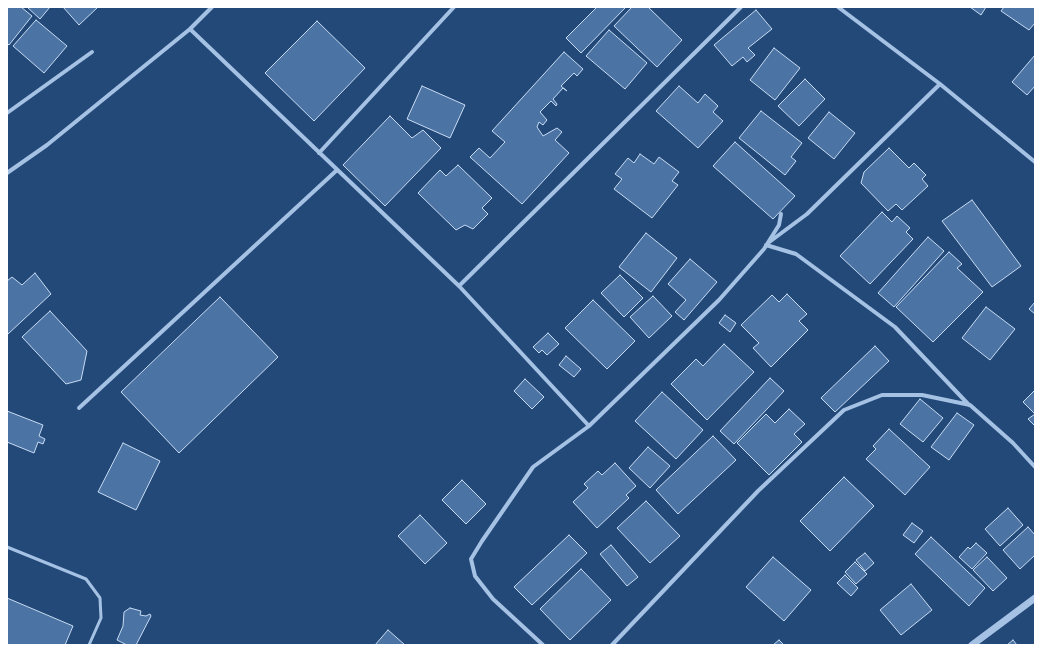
<!DOCTYPE html>
<html>
<head>
<meta charset="utf-8">
<style>
	body { margin:0 }
	#map { position:relative; width:1042px; height:652px; overflow:hidden; background:#234979; font-family:"Golos Text",sans-serif }
	canvas { display:block }
	.frame { position:absolute; inset:0; border:8px solid #fff; pointer-events:none }
</style>
</head>
<body>
<div id="map">
<canvas width="1042" height="652"></canvas>
<div class="frame"></div>
</div>
<script>
const ctx = document.querySelector('canvas').getContext('2d');
ctx.lineJoin = 'round';
function fillPath(path, color) { ctx.fillStyle = color; ctx.fill(path, 'evenodd'); }
const poly = rows => new Path2D(rows.map(r => 'M' + r).join(''));
function stroke(path, color, width, dash) { ctx.strokeStyle = color; ctx.lineWidth = width; ctx.lineCap = dash ? 'butt' : 'round'; ctx.setLineDash(dash || []); ctx.stroke(path); }
const building = poly([
	[7,7,21,7,32,16,9,45,7,43,7,7],
	[27,7,50,7,40,19,27,7],
	[63,7,98,7,79,25,63,7],
	[597,7,626,7,581,53,566,38,597,7],
	[632,7,648,7,682,40,657,67,614,26,632,7],
	[970,7,986,7,981,15,970,7],
	[1004,7,1035,7,1035,23,1029,30,1001,11,1004,7],
	[756,10,772,29,748,48,755,55,747,62,743,57,732,66,714,45,756,10],
	[36,20,67,46,44,73,13,46,36,20],
	[317,21,365,68,314,121,265,73,317,21],
	[609,30,647,63,625,89,586,56,609,30],
	[774,48,800,68,775,100,750,80,774,48],
	[564,52,583,69,577,76,574,73,561,86,567,91,563,88,553,99,557,104,556,106,551,101,540,112,547,120,543,125,539,122,537,127,543,136,557,128,562,132,555,140,569,153,522,204,470,157,479,148,490,158,505,142,492,131,564,52],
	[1035,55,1035,86,1027,95,1012,82,1035,55],
	[805,79,825,99,799,126,778,106,805,79],
	[422,86,465,105,450,138,407,119,422,86],
	[679,86,698,103,705,94,718,106,713,112,723,121,698,148,656,111,679,86],
	[761,111,802,143,791,157,796,161,785,175,739,138,761,111],
	[829,112,855,133,834,159,808,138,829,112],
	[390,116,412,138,423,130,441,148,385,206,343,165,390,116],
	[735,142,795,196,773,219,713,166,735,142],
	[889,148,909,168,914,163,926,175,922,179,928,186,902,210,896,204,888,211,861,183,864,172,889,148],
	[640,154,654,164,659,157,679,172,672,181,678,185,652,218,614,189,622,179,615,174,628,158,634,163,640,154],
	[458,165,492,198,482,208,488,214,473,229,465,225,456,230,418,193,440,170,446,176,458,165],
	[972,200,1021,266,992,287,942,221,972,200],
	[882,212,892,222,897,216,910,228,906,232,913,239,870,284,840,256,882,212],
	[646,233,677,258,651,292,619,267,646,233],
	[928,237,944,251,894,307,878,293,928,237],
	[949,252,962,264,957,268,983,292,933,342,896,307,949,252],
	[690,259,717,282,684,320,675,312,686,300,668,284,690,259],
	[35,273,51,294,8,334,7,333,7,281,12,277,22,285,35,273],
	[620,275,643,298,624,317,601,293,620,275],
	[787,294,807,314,799,321,808,330,771,367,753,348,759,343,741,325,772,295,779,302,787,294],
	[653,296,672,316,649,338,630,317,653,296],
	[220,297,278,357,179,453,121,392,220,297],
	[593,300,635,341,607,369,565,328,593,300],
	[1035,302,1035,314,1029,309,1035,302],
	[986,307,1015,329,990,360,962,338,986,307],
	[50,311,87,351,81,380,66,384,22,337,50,311],
	[725,315,736,323,730,332,719,323,725,315],
	[548,333,559,344,547,355,542,350,539,353,533,347,548,333],
	[724,344,754,372,707,420,671,384,696,359,703,366,724,344],
	[875,346,889,361,835,412,821,398,875,346],
	[566,356,581,369,574,377,559,365,566,356],
	[770,378,784,391,734,444,720,431,770,378],
	[525,379,544,397,532,409,514,391,525,379],
	[1035,390,1035,426,1028,419,1035,414,1023,402,1035,390],
	[662,392,703,430,676,459,635,421,662,392],
	[920,399,943,418,923,442,900,424,920,399],
	[789,409,805,424,794,434,802,442,769,475,737,443,766,414,775,423,789,409],
	[7,411,43,425,39,436,45,439,43,444,38,442,34,453,7,442,7,411],
	[957,413,974,425,949,460,931,447,957,413],
	[889,429,930,467,905,495,866,459,876,449,873,446,889,429],
	[713,436,736,460,678,514,656,490,713,436],
	[123,443,160,461,136,510,98,492,123,443],
	[648,447,670,466,650,488,629,468,648,447],
	[615,463,636,486,626,495,629,498,597,528,573,502,588,488,584,484,598,471,602,475,615,463],
	[844,477,874,506,830,551,800,521,844,477],
	[462,480,486,504,466,524,442,500,462,480],
	[646,501,680,536,650,563,617,528,646,501],
	[1008,508,1023,525,1000,546,985,529,1008,508],
	[420,515,447,543,425,564,398,536,420,515],
	[912,523,923,531,914,543,903,535,912,523],
	[1028,527,1035,535,1035,555,1020,569,1003,550,1028,527],
	[569,535,587,553,532,605,514,587,569,535],
	[931,537,985,588,969,606,915,554,931,537],
	[976,543,987,553,972,569,959,557,968,547,970,549,976,543],
	[611,545,638,577,627,586,600,554,611,545],
	[865,553,874,563,865,571,856,560,865,553],
	[773,557,811,590,784,621,746,587,773,557],
	[987,557,1007,578,993,591,973,570,987,557],
	[855,562,867,574,856,584,845,572,855,562],
	[581,569,611,600,570,640,540,609,581,569],
	[845,575,858,588,851,596,837,583,845,575],
	[911,584,932,610,901,635,880,610,911,584],
	[7,598,73,626,65,645,7,645,7,598],
	[130,608,141,611,140,615,146,616,150,614,151,616,136,645,127,645,117,640,123,626,124,612,130,608],
	[388,630,405,645,375,645,388,630],
	[779,640,784,645,773,645,779,640],
	[1013,640,1017,645,1007,645,1013,640]
]);
fillPath(building, '#4b73a3');
stroke(building, '#c8dcf3', 1);
stroke(poly([
	[7,547,86,579,100,598,101,618,89,645]
]), '#a5c2e4', 3);
stroke(poly([
	[838,7,940,84,1035,162],
	[190,29,459,286],
	[7,113,92,52],
	[319,153,454,7],
	[7,173,47,145,190,29,212,7],
	[768,243,807,214,940,84],
	[766,245,796,254,895,327,969,405],
	[79,408,337,170],
	[589,426,459,286,741,7],
	[543,645,493,599,475,576,471,559,482,541,533,467,589,426,719,300,764,249,779,225,781,214],
	[612,645,758,491,844,410,882,395,922,395,970,405,1013,443,1035,467]
]), '#a5c2e4', 4);
stroke(poly([
	[972,645,1035,598]
]), '#a5c2e4', 7);
</script>
</body>
</html>
